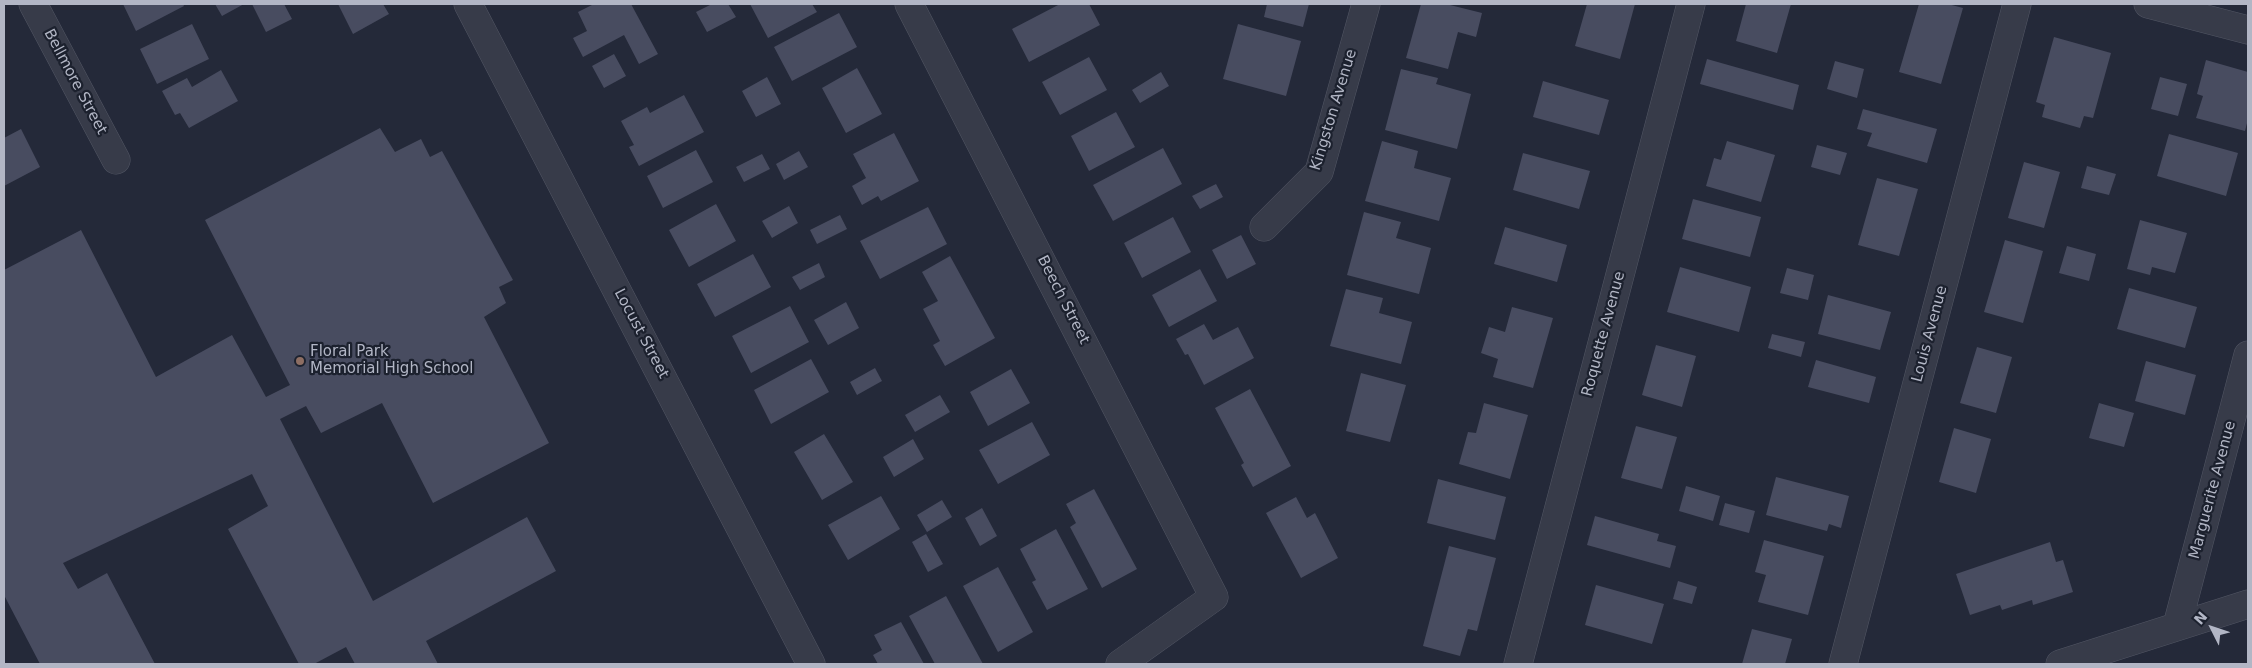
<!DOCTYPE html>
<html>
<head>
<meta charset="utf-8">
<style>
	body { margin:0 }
	#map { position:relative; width:2252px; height:668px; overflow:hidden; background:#242939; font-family:"DejaVu Sans",sans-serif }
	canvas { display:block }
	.frame { position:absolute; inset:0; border:5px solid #b2b6c5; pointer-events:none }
	.north { position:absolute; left:2187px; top:603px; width:50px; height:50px; -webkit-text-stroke:4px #1c212e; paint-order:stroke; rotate:311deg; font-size:14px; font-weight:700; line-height:20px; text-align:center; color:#b2b6c5 }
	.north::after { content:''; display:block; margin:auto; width:18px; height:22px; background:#b2b6c5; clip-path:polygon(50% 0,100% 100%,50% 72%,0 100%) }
</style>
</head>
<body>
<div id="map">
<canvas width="2252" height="668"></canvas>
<div class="frame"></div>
<div class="north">N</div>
</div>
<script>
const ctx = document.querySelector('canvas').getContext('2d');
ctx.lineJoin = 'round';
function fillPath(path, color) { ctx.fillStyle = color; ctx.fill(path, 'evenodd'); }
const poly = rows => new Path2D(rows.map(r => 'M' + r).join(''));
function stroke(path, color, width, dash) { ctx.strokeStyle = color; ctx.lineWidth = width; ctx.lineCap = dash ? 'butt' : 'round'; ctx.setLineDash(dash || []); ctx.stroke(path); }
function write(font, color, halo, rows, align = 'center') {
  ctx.font = font + ' "DejaVu Sans",sans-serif'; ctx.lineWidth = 4.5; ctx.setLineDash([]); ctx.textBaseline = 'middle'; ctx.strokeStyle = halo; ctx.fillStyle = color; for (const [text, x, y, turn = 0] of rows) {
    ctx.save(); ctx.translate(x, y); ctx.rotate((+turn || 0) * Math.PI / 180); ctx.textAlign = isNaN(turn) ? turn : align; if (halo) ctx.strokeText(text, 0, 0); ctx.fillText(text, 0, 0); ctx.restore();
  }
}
fillPath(poly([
	[123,4,183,4,184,6,136,31],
	[215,4,244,4,222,16],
	[252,4,284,4,292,19,266,32],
	[338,4,383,4,389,14,353,34],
	[594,4,631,4,658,54,639,64,624,35,583,57,573,38,587,31,578,12],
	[712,4,728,4,736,17,707,32,696,12],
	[750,4,812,4,817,12,768,38],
	[1060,4,1089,4,1100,25,1029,62,1012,29],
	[1267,4,1309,4,1303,27,1264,17],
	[1421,4,1446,4,1482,13,1476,37,1458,32,1448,69,1406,58],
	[1587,4,1635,4,1620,59,1575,46],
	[1746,4,1791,4,1777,53,1736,41],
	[1919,4,1948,4,1963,8,1941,84,1899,72],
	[839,13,857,47,792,81,774,47],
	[192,24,209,59,157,84,140,49],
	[1238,24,1301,41,1286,96,1223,79],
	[2054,37,2111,53,2093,118,2084,116,2080,128,2042,117,2045,105,2036,102],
	[614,54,626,76,604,88,592,66],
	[1089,57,1107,90,1060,115,1042,82],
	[1707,59,1799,85,1793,110,1700,84],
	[2206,60,2248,72,2248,119,2245,131,2196,118,2203,96,2197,94],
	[1835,61,1864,69,1857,98,1827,89],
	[857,68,882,114,846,133,822,88],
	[1401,69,1438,78,1436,84,1471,94,1457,149,1385,130],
	[221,70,238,101,189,128,180,113,175,115,162,91,187,78,192,87],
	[1161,72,1169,86,1140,103,1132,90],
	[767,77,781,104,756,117,742,91],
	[2160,77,2187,84,2178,116,2151,109],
	[1543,81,1609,100,1599,135,1533,117],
	[684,95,704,132,639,166,629,147,634,145,621,121,647,107,650,113],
	[1863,109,1937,129,1927,163,1867,146,1872,133,1857,129],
	[1116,112,1135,147,1089,171,1071,136],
	[380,128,395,152,421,139,430,157,442,151,513,280,499,287,506,303,484,317,549,443,433,503,382,403,321,433,306,406,280,419,373,601,527,517,556,571,426,641,438,664,355,664,346,647,314,664,299,664,228,529,268,506,252,474,63,563,78,589,107,573,155,664,40,664,4,595,4,270,81,230,156,377,232,335,266,397,290,385,205,220],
	[21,129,40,167,4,186,4,138],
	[894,133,919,181,881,201,878,196,862,205,852,186,866,178,853,154],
	[2169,134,2238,153,2226,196,2157,176],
	[1382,141,1418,151,1414,168,1451,178,1439,221,1365,201],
	[1727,141,1775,155,1761,202,1706,186,1714,158,1721,160],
	[1817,145,1847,153,1840,175,1811,167],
	[1163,148,1182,184,1113,221,1093,185],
	[696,150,713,182,663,208,647,176],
	[799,151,808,167,784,180,776,164],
	[1523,153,1590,171,1579,209,1513,190],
	[762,154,770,169,744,182,736,167],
	[2024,162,2060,172,2044,228,2008,218],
	[2087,166,2116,174,2109,195,2081,188],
	[1877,178,1918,189,1899,256,1858,245],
	[1216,184,1223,197,1200,209,1192,196],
	[1693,199,1761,217,1750,257,1682,239],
	[716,204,736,241,689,267,669,230],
	[789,206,798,223,772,238,762,221],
	[928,207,947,244,880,279,860,241],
	[1364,212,1401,222,1396,238,1431,248,1419,294,1347,275],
	[840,215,847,229,817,244,810,230],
	[1173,217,1191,252,1142,278,1124,243],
	[2140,220,2187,233,2175,273,2152,267,2150,275,2127,269],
	[1505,227,1567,245,1557,282,1494,264],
	[1241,235,1256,264,1227,279,1212,250],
	[2005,240,2043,251,2023,323,1984,312],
	[2067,246,2096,254,2089,281,2059,273],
	[753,254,771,287,715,317,697,284],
	[950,256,995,338,945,366,933,345,940,341,923,309,938,301,922,272],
	[819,263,825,277,800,290,792,277],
	[1680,267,1751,287,1739,332,1667,312],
	[1787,268,1814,275,1808,300,1780,293],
	[1200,269,1217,301,1169,327,1152,295],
	[2129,288,2197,307,2185,348,2117,329],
	[1346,289,1383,298,1379,313,1412,322,1401,364,1330,346],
	[1828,295,1891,312,1880,350,1818,334],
	[846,302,859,328,828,345,814,320],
	[790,306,809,342,751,373,732,336],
	[1512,307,1553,318,1533,388,1493,377,1498,359,1481,353,1489,327,1505,332],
	[1204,324,1213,340,1238,327,1254,358,1204,385,1188,354,1185,355,1176,339],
	[1772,334,1805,342,1801,357,1768,348],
	[1656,345,1696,356,1682,407,1642,395],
	[1977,347,2012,357,1996,413,1960,403],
	[811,359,829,392,771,424,754,390],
	[1816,360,1876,377,1869,403,1808,387],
	[2146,361,2196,375,2185,415,2135,401],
	[875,368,882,381,857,395,850,382],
	[1011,369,1030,403,988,426,970,392],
	[1361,373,1406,385,1390,442,1346,431],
	[1250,389,1291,466,1253,487,1241,465,1244,463,1215,408],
	[940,395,950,412,915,432,905,415],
	[1484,403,1528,415,1510,479,1459,464,1468,432,1476,433],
	[2099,403,2134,413,2124,447,2089,438],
	[1032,422,1050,455,998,484,979,450],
	[1636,426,1677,437,1662,489,1621,478],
	[1954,428,1991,439,1976,493,1939,482],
	[824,434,853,482,822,500,794,452],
	[913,439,924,459,894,477,883,457],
	[1776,477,1849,496,1841,528,1829,524,1827,531,1766,515],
	[1438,479,1506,497,1495,540,1427,523],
	[1686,486,1720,496,1713,521,1679,511],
	[1094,489,1137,569,1102,588,1070,527,1076,523,1066,504],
	[881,496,900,529,848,560,828,525],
	[1296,497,1307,518,1315,513,1338,558,1301,578,1266,513],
	[942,500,952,517,927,532,917,515],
	[1725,503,1755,511,1749,533,1719,525],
	[982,508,997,536,980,546,965,518],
	[1595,516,1659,534,1657,541,1676,546,1670,568,1587,545],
	[1056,529,1088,589,1047,610,1032,582,1036,580,1020,549],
	[926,534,943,564,928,572,912,542],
	[1764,540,1824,556,1808,615,1758,602,1766,575,1755,572],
	[2050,542,2056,562,2063,560,2073,592,2033,605,2032,600,2002,610,2000,605,1970,615,1956,574],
	[1449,546,1496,558,1477,631,1468,629,1460,656,1423,646],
	[998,567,1033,632,998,652,963,586],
	[1678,581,1697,587,1692,604,1673,599],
	[1596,585,1664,604,1652,644,1585,625],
	[946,596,983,664,935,664,909,616],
	[901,622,924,664,878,664,873,655,882,650,874,635],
	[1752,629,1792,639,1785,664,1742,664]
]), '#484c60');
const street = poly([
	[33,4,116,160],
	[468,4,811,664],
	[909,4,1214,597,1120,664],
	[2148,4,2248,30],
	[1264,227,1319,172,1366,4],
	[2177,626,2248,355],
	[1518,664,1691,4],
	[1843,664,2017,4],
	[2060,664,2248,604]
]);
stroke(street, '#525664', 29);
stroke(street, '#373b49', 28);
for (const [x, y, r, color] of [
	[300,361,5,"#8d6e63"]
]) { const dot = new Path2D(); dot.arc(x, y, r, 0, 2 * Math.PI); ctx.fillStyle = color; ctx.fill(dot); stroke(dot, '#1c212e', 2); }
write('15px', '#b2b6c5', '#1c212e', [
	["Bellmore Street",75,82,62],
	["Kingston Avenue",1334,110,-73],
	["Beech Street",1063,300,63],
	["Locust Street",641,334,62],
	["Roquette Avenue",1604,334,-75],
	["Louis Avenue",1930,334,-75],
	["Marguerite Avenue",2213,490,-75]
]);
write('15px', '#b2b6c5', '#1c212e', [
	["Floral Park",310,352],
	["Memorial High School",310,369]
], 'left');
</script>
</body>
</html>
